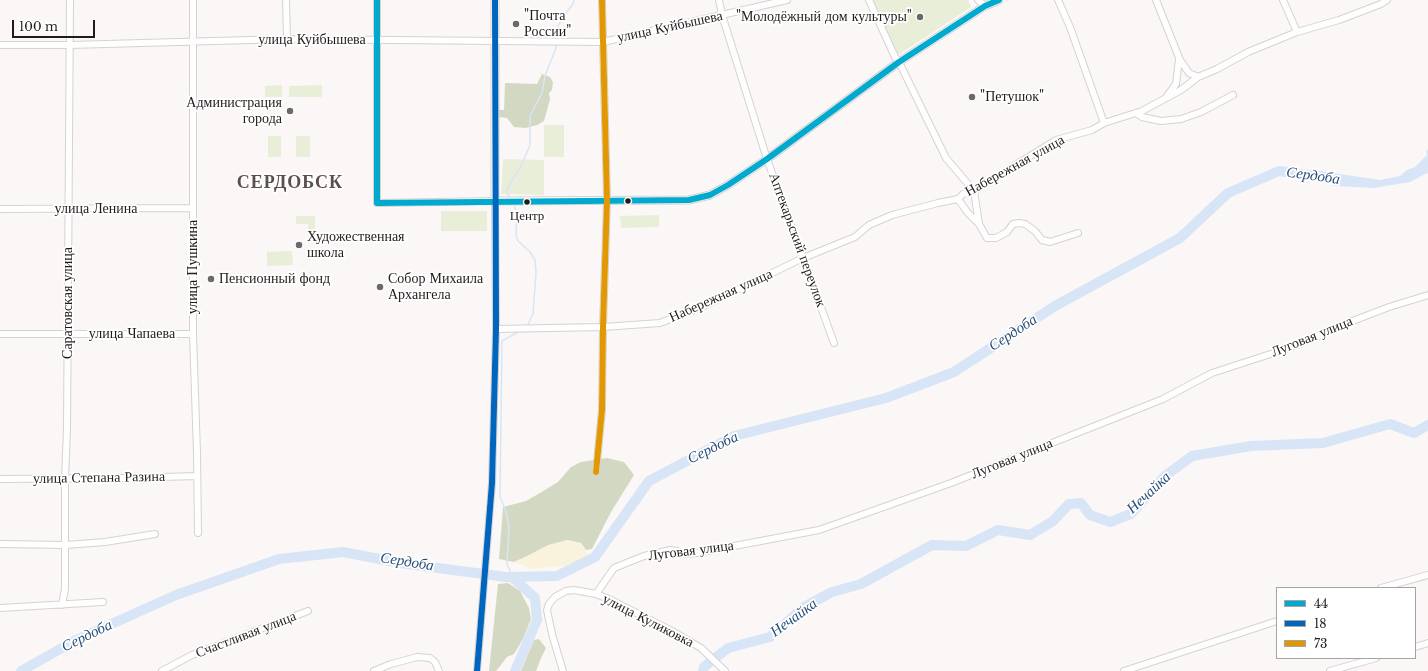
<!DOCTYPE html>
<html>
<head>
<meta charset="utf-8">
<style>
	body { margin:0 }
	#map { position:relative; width:1428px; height:671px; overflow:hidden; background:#fbf7f6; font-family:"Libre Baskerville",serif }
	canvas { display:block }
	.legend { position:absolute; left:1276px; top:587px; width:140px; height:72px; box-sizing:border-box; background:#fff; border:1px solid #a6a4a3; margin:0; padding:5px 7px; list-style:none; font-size:12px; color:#201c1a }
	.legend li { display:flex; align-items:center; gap:8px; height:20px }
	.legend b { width:20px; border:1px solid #a6a4a3 }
	.scale { position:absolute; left:12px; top:20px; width:83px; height:18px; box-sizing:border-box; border:2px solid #201c1a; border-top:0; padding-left:5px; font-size:12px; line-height:14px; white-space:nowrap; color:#201c1a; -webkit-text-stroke:3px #fff; paint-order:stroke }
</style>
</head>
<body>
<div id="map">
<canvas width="1428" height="671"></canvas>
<ul class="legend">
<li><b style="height:5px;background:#00a9ce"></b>44</li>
<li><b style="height:5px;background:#0065bd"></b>18</li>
<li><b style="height:5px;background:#e29803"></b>73</li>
</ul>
<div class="scale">100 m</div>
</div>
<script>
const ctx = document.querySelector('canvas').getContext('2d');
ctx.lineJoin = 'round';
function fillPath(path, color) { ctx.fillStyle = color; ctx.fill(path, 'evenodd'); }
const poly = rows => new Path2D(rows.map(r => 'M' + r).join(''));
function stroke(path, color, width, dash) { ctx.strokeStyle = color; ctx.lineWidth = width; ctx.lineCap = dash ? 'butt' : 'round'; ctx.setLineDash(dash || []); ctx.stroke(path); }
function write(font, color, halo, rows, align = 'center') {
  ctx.font = font + ' "Libre Baskerville",serif'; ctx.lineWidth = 3.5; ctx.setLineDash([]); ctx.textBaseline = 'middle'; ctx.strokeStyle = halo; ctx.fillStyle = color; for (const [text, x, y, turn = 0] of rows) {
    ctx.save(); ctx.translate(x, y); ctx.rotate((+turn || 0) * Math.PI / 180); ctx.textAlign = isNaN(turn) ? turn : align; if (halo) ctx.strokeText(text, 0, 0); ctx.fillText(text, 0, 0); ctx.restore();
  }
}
fillPath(poly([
	[871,0,968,0,971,7,895,57],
	[282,85,282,97,265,97,265,86],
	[322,85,322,97,289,97,289,86],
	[544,125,564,125,564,157,544,157],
	[268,136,281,136,281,157,268,157],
	[296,136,310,136,310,157,296,157],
	[503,159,544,160,544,195,501,194],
	[441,211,487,211,487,231,441,231],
	[659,215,659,227,621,228,620,216],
	[296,216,315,216,315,241,309,241,308,224,296,224],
	[292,251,293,265,267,266,267,252]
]), '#e9eed9');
fillPath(poly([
	[542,74,550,77,553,82,552,90,549,93,550,99,544,121,537,125,526,128,514,127,507,118,499,117,497,114,499,110,504,110,505,83,537,84],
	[607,458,624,462,634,475,611,512,592,549,586,550,581,543,567,540,514,562,499,559,503,507,526,501,540,493,558,482,571,467,581,462],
	[508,583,520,591,529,608,531,619,523,639,514,654,507,657,496,671,489,671,498,584],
	[539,639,546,648,541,658,536,671,521,671,534,640]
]), '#d3d8c2');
fillPath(poly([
	[567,540,581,543,588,555,576,562,562,566,533,569,514,562,527,556,548,545]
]), '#f9f3dd');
fillPath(poly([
	[1428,149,1428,173,1425,174,1410,182,1374,188,1334,186,1313,170,1380,180,1400,176,1407,170,1418,166,1423,167,1426,165,1427,155,1426,152]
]), '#d7e5f7');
stroke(poly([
	[557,39,557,28,563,17,573,4,574,0],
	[509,196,506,191,522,164,530,145,530,116,542,93,545,76,556,48,557,43],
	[514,206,517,212,516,236,518,241,530,252,535,260,536,273,533,314,528,324],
	[513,577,507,564,509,528,506,512,500,496,502,341,518,332]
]), '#d7e5f7', 1.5);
stroke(poly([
	[1411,175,1416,173,1428,161],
	[512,577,535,598,537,620,515,671],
	[21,671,76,640,176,595,279,559,343,552,400,563,506,577,557,576,595,557,649,481,734,436,886,398,954,372,1055,306,1180,238,1228,193,1279,171,1336,179],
	[703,671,704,667,728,648,770,637,804,607,832,592,861,584,932,545,966,546,998,530,1030,535,1053,521,1069,504,1081,503,1090,515,1110,522,1131,514,1165,476,1192,456,1251,446,1323,443,1390,424,1414,433,1428,425]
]), '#d7e5f7', 10);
const minor = poly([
	[193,0,193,334,197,453,198,533],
	[286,0,287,39],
	[377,0,377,203,495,201,496,329,492,483,477,671],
	[719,0,722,15,767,159,834,343],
	[869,0,895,57,899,62,946,158,974,191,979,224,987,238,996,238,1007,232,1013,224,1019,223,1025,224,1035,231,1042,240,1050,242,1078,233],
	[978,0,985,6],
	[1058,0,1070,27,1104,123],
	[1156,0,1180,60,1189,73,1198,77],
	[1283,0,1297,32],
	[0,45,70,45,287,39,603,42,787,0],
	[1167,96,1176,84,1179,59],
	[1136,113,1142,117,1161,121,1181,119,1201,112,1233,95],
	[958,199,968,213,979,224],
	[0,209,192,208],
	[496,329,603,327,660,323,702,307,803,258,855,237,869,225,892,215,938,203,958,199,963,194,974,191,1056,140,1092,130,1104,123,1142,111,1181,90,1198,77,1217,69,1248,52,1297,32,1339,20,1381,4,1387,0],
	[0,334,193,334],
	[596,472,602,410,603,327,607,200,602,0],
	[0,479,125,478,197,476],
	[0,544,66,545,105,542,155,534],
	[1381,588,1428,575],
	[596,594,614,568,644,556,670,550,677,551,685,554,697,553,819,530,951,483,1163,399,1212,373,1289,348,1312,339,1337,327,1389,307,1428,295],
	[62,605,65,589,65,479,67,429,70,0],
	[0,608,103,602],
	[1415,647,1428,643],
	[162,671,192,655,308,611],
	[374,671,391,664,417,657,430,658,435,662,439,671],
	[563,671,552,634,547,610,549,604,555,597,566,591,574,590,596,594,609,599,672,631,701,648,725,671],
	[1124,671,1277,621],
	[1330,671,1376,658]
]);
const major = poly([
	[495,0,495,201,689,200,710,195,728,185,767,159,899,62,985,6,999,0]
]);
stroke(minor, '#d6d2d0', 8);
stroke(major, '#d6d2d0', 9);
stroke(minor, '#fefefe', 6);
stroke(major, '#fefefe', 7);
stroke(poly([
	[377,0,377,203,689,200,710,195,728,185,767,159,899,62,985,6,999,0]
]), '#00a9ce', 6);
stroke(poly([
	[477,671,492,483,496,329,495,0]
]), '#0065bd', 6);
stroke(poly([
	[596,472,602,410,603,327,607,200,602,0]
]), '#e29803', 6);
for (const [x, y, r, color] of [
	[920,17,4,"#6d6967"],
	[516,24,4,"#6d6967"],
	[972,97,4,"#6d6967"],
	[290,111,4,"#6d6967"],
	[628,201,3.5,"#201c1a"],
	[527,202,3.5,"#201c1a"],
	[299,245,4,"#6d6967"],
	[211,279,4,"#6d6967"],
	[380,287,4,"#6d6967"]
]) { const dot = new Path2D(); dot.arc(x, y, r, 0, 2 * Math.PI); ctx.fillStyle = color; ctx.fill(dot); stroke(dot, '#fff', 1.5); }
write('13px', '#201c1a', '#fff', [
	["Центр",527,216]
]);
write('14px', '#201c1a', '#fff', [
	["\"Почта",524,16],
	["России\"",524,32],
	["\"Молодёжный дом культуры\"",912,17,"right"],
	["\"Петушок\"",980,97],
	["Администрация",282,103,"right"],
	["города",282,119,"right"],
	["Художественная",307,237],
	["школа",307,253],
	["Пенсионный фонд",219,279],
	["Собор Михаила",388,279],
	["Архангела",388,295]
], 'left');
write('14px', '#201c1a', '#fff', [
	["улица Куйбышева",670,27,-12],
	["улица Куйбышева",312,40],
	["Набережная улица",1015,166,-29],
	["улица Ленина",96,209],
	["Аптекарьский переулок",797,240,70],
	["улица Пушкина",193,267,-90],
	["Набережная улица",721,296,-24],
	["Саратовская улица",68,303,-90],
	["улица Чапаева",132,334],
	["Луговая улица",1312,337,-22],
	["Луговая улица",1012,459,-22],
	["улица Степана Разина",99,478,-1],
	["Луговая улица",691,551,-7],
	["улица Куликовка",648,621,27],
	["Счастливая улица",246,635,-21]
]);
write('italic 15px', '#284d78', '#fff', [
	["Сердоба",1313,176,8],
	["Сердоба",1013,333,-33],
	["Сердоба",713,448,-26],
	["Нечайка",1149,493,-43],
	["Сердоба",407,562,9],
	["Нечайка",794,618,-36],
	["Сердоба",87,636,-26]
]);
ctx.letterSpacing = '1px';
write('bold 18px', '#5b504b', '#fff', [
	["СЕРДОБСК",290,183]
]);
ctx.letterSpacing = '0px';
</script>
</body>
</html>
